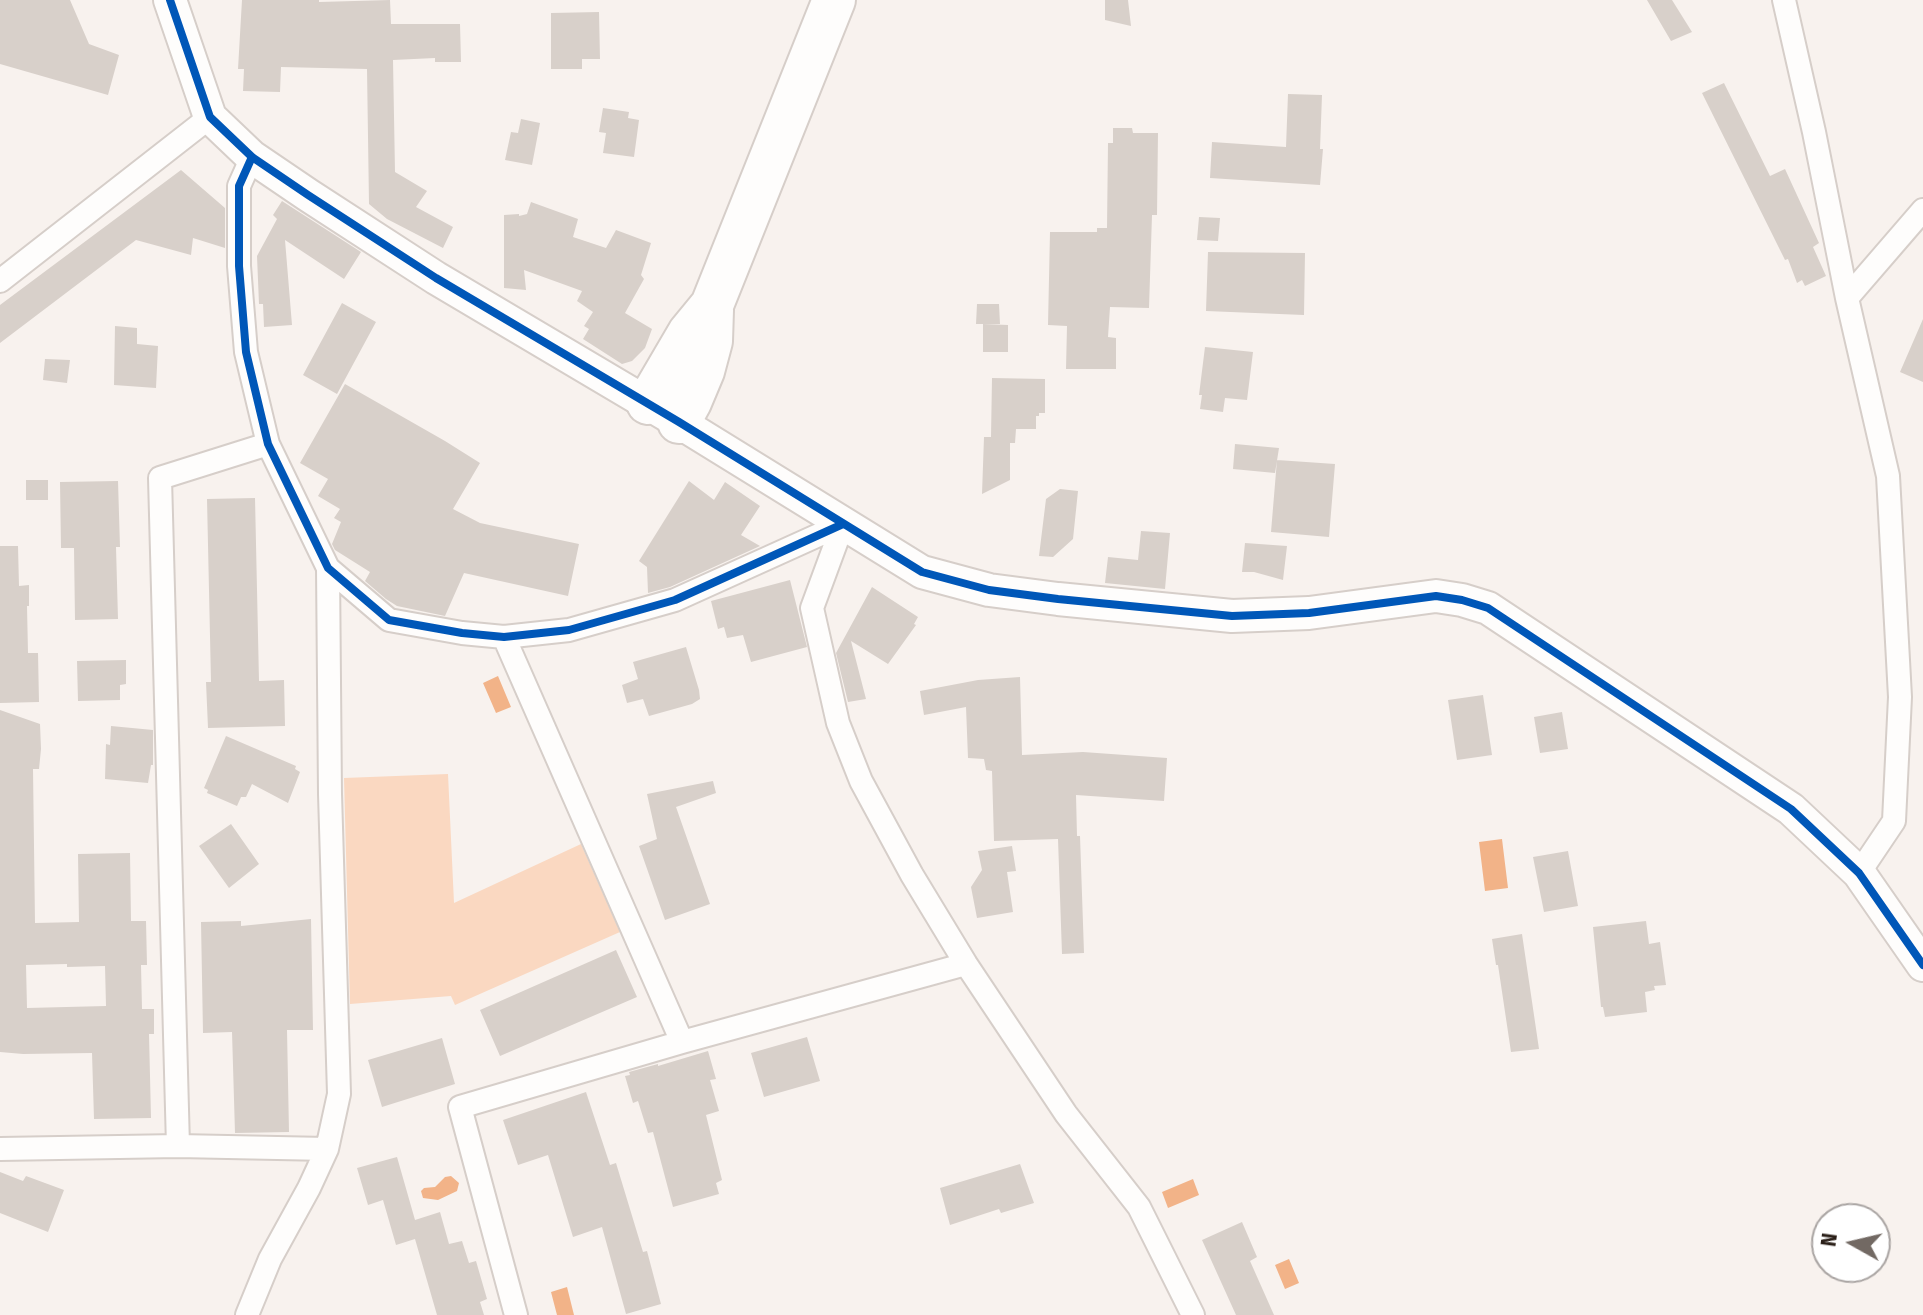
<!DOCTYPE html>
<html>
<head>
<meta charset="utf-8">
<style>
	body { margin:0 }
	#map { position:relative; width:1923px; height:1315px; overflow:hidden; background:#f8f2ee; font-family:"Fira Sans Condensed",sans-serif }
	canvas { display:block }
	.north { position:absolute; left:1811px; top:1203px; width:80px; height:80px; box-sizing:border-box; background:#fff; border:2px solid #aaa5a3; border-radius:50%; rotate:278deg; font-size:22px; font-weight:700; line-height:32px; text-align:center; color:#2a1f18 }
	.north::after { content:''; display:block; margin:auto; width:28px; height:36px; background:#726963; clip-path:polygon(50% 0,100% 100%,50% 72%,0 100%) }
</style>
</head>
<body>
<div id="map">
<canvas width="1923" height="1315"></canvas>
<div class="north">N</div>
</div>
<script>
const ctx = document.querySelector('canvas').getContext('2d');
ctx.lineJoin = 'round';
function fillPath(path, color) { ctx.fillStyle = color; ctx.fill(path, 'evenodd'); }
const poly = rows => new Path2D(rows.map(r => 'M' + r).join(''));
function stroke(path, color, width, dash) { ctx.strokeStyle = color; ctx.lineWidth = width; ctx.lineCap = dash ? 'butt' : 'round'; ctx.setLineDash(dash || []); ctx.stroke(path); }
fillPath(poly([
	[448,774,454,903,581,844,620,932,455,1005,451,996,350,1004,344,778]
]), '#fad8c1');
fillPath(poly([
	[498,676,511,707,496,713,483,683],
	[1502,839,1508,888,1485,891,1479,842],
	[451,1176,459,1183,457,1191,438,1200,423,1198,421,1191,424,1188,435,1187,445,1177],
	[1193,1179,1199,1195,1168,1208,1162,1192],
	[1289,1259,1299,1283,1285,1289,1275,1265],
	[567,1287,574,1315,557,1315,551,1292]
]), '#f2b388');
fillPath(poly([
	[0,0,70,0,89,44,119,55,108,95,0,64],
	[242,0,319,0,319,2,390,0,391,24,460,24,461,62,435,62,435,58,393,60,395,172,427,191,416,207,453,227,443,248,387,219,369,204,367,69,281,67,280,92,243,91,244,69,238,69],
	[1105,0,1128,0,1131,26,1105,20],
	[1647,0,1672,0,1692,32,1671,41],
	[599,12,600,59,582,59,582,69,551,69,551,13],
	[1724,83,1770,176,1785,169,1819,243,1813,247,1826,276,1805,286,1802,280,1797,283,1788,259,1785,260,1702,93],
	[1288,94,1322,95,1320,149,1323,149,1320,185,1210,178,1212,142,1286,147],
	[603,108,629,112,628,118,639,120,634,157,603,153,606,133,599,132],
	[521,119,540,123,532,165,505,160,511,132,518,133],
	[1113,128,1132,128,1133,133,1158,133,1157,215,1152,215,1149,308,1110,307,1108,337,1116,338,1116,369,1066,369,1067,326,1048,325,1050,232,1097,232,1097,228,1107,228,1108,143,1113,143],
	[181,170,225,208,225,248,193,238,191,255,136,240,0,343,0,305],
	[282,201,361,252,344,279,285,240,292,325,264,327,263,304,259,304,257,256,277,219,273,215],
	[531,202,578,219,573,237,606,248,616,230,651,243,641,275,644,279,625,313,652,329,645,348,632,361,622,364,583,339,589,329,584,326,593,312,577,301,582,291,524,270,526,290,504,288,504,215,519,214,519,216,527,214],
	[1199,217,1220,218,1218,241,1197,240],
	[1208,252,1305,253,1304,315,1206,311],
	[342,303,376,322,337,394,303,375],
	[977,304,999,304,1000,324,976,324],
	[1923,319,1923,382,1900,372],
	[983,324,1008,325,1008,352,983,352],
	[115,326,137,328,137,344,158,346,156,388,114,385],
	[1205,347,1253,352,1247,400,1225,398,1223,412,1200,409,1202,395,1199,395],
	[45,359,70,360,67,383,43,380],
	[992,378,1045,379,1045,413,1039,413,1039,416,1036,416,1036,429,1016,429,1015,443,1010,443,1010,480,982,494,984,437,991,437],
	[345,384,445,441,480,463,453,509,480,523,579,544,568,596,464,573,445,616,397,606,386,599,365,581,370,572,335,550,332,544,341,522,334,518,340,509,318,496,328,479,300,463],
	[1235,444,1279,448,1275,473,1233,469],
	[1277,460,1335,464,1329,537,1271,532],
	[26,480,48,480,48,500,26,500],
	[118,481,120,547,116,547,118,619,75,620,74,548,61,548,60,482],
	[689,481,714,500,725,482,760,506,741,535,760,546,670,587,648,593,647,567,639,561],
	[1060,489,1078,491,1073,539,1053,557,1039,556,1046,499],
	[255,498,259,681,284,680,285,726,208,728,206,682,211,682,207,499],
	[1141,531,1170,533,1165,589,1105,583,1108,557,1138,560],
	[1245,543,1287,546,1283,580,1254,572,1242,572],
	[0,546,18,546,19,586,29,585,29,606,27,606,28,653,38,653,39,702,0,703],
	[790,580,807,647,751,662,743,635,727,638,724,627,718,629,711,601],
	[872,587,918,617,914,624,916,625,888,664,851,641,866,699,848,702,836,653],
	[686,647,699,690,700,699,692,704,649,716,643,699,627,703,622,685,638,679,633,662],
	[126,660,126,684,120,685,120,700,78,701,77,661],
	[1020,677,1022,755,1083,752,1167,758,1164,801,1076,795,1077,836,1080,836,1084,953,1062,954,1058,839,994,841,992,771,986,770,984,759,968,758,966,707,924,715,920,691,978,680],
	[1483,695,1492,755,1457,760,1448,700],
	[0,710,40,724,41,749,39,769,33,769,35,923,79,922,78,854,130,853,131,921,146,921,147,965,141,965,142,1009,154,1009,154,1034,149,1034,151,1118,94,1119,92,1053,23,1054,0,1052],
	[67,964,67,967,105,966,106,1006,27,1008,26,965],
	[1562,712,1568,749,1540,753,1534,717],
	[111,726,153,730,153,765,151,765,148,783,105,779,106,744,110,745],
	[226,736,296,766,295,769,300,772,288,803,252,784,246,797,241,797,237,806,207,793,208,790,204,788],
	[713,781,716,793,676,807,710,904,665,920,639,846,657,839,647,794],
	[231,824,259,864,229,888,199,846],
	[1012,846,1016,871,1007,872,1013,912,977,918,971,887,982,870,978,851],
	[1568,851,1578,906,1544,912,1533,857],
	[311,919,313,1030,287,1030,289,1132,235,1133,232,1032,203,1033,201,922,241,921,241,926],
	[1646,921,1649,944,1660,942,1666,985,1654,986,1655,990,1645,992,1647,1012,1605,1017,1603,1007,1601,1007,1593,927],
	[1522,934,1539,1049,1511,1052,1498,965,1496,965,1492,939],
	[616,950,637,997,500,1056,480,1010],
	[807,1037,820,1081,764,1097,751,1053],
	[442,1038,455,1084,382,1107,368,1060],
	[708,1051,716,1079,710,1080,719,1111,706,1115,722,1180,716,1183,719,1194,673,1207,653,1132,648,1133,638,1101,633,1103,625,1076,630,1075,629,1072,658,1064,658,1066],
	[586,1092,610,1165,616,1163,643,1252,647,1251,661,1304,626,1314,602,1227,573,1237,548,1155,518,1165,503,1120],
	[397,1157,415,1220,440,1212,449,1244,462,1241,469,1263,476,1261,487,1299,480,1302,484,1315,437,1315,415,1239,396,1245,383,1200,368,1205,357,1168],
	[1020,1164,1034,1203,1001,1213,999,1209,950,1225,940,1188],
	[0,1172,23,1181,26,1176,64,1190,48,1232,0,1213],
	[1242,1222,1257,1257,1250,1261,1274,1315,1236,1315,1202,1240]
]), '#d8d0ca');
const street = poly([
	[1784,0,1814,132,1847,298,1888,476,1900,697,1894,821,1859,873],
	[252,157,239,186,239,266,246,352,268,444,328,568,389,620,462,633,504,637,569,630,675,600,843,524],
	[0,281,210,117],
	[1847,298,1923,210],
	[843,524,812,608,838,723,861,781,912,875,966,964,1066,1114,1139,1207,1193,1315],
	[504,637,682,1042],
	[178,1146,160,478,268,444],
	[0,1149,178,1146,327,1149],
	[247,1315,270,1259,309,1188,327,1149,339,1094,330,794,328,568],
	[516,1315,460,1107,682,1042,966,964]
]);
const secondary = poly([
	[170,0,210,117,252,157,308,195,436,278,679,422,922,572,989,590,1058,599,1232,616,1309,613,1436,596,1462,600,1488,608,1791,809,1859,873,1923,965]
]);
const highway = poly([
	[648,403,689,333,712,305,834,0],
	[679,422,690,402,703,371,711,341,712,310]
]);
stroke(street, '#d6cec9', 26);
stroke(secondary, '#d6cec9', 36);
stroke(highway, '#d6cec9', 46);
stroke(street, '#fefdfc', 22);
stroke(secondary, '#fefdfc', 32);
stroke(highway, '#fefdfc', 42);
stroke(poly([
	[170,0,210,117,252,157,308,195,436,278,679,422,922,572,989,590,1058,599,1232,616,1309,613,1436,596,1462,600,1488,608,1791,809,1859,873,1923,965],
	[252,157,239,186,239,266,246,352,268,444,328,568,389,620,462,633,504,637,569,630,675,600,843,524]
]), '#0057b8', 8);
</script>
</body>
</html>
